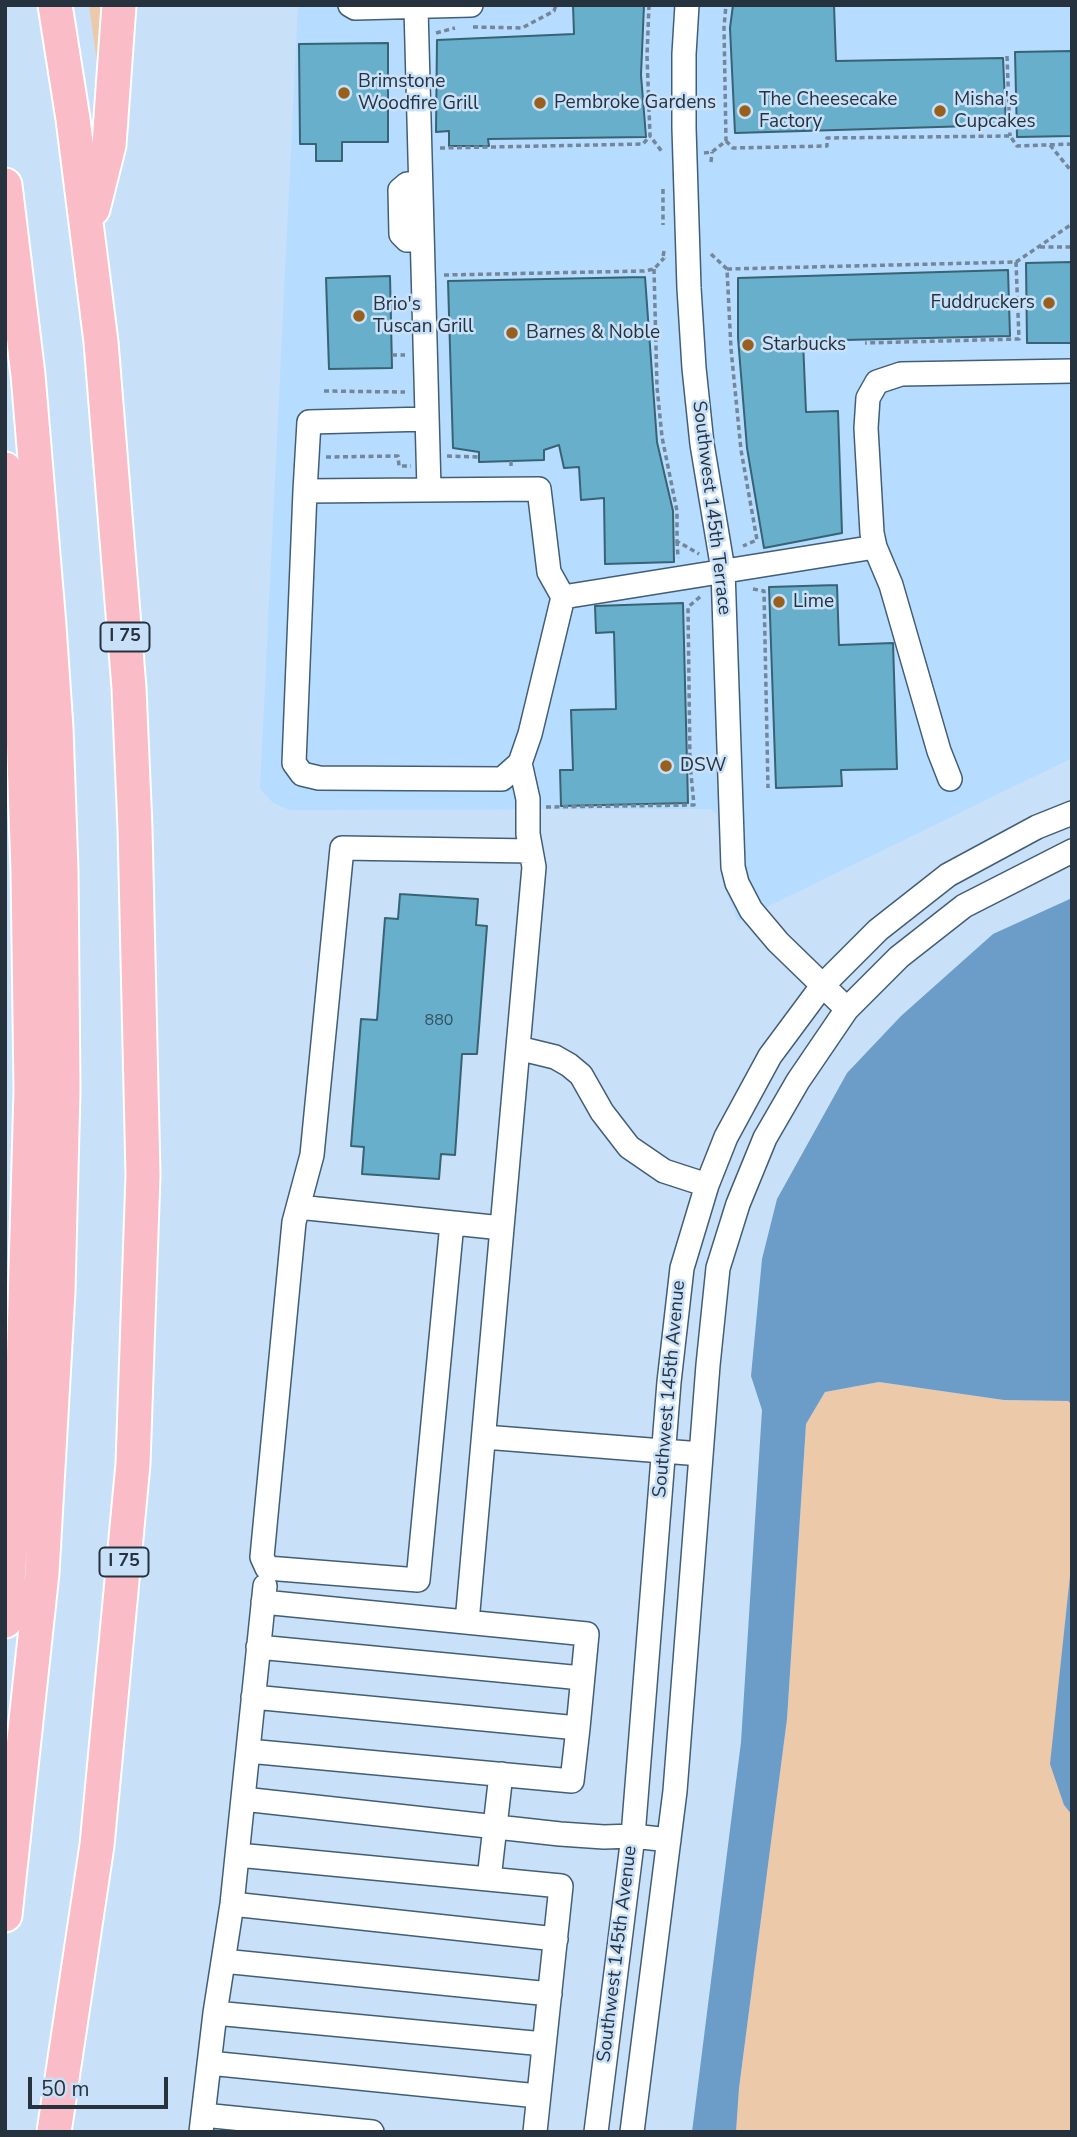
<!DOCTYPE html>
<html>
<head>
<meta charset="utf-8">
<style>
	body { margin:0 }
	#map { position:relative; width:1077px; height:2137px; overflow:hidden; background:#c8e1f9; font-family:"Nunito Sans",sans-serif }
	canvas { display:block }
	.frame { position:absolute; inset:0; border:7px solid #26323d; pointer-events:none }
	.scale { position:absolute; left:28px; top:2077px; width:140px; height:32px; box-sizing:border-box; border:4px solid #26323d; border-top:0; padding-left:9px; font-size:21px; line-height:24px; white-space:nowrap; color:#26323d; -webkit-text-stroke:5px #c8e1f9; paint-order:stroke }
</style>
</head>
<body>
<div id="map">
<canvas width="1077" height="2137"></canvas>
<div class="frame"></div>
<div class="scale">50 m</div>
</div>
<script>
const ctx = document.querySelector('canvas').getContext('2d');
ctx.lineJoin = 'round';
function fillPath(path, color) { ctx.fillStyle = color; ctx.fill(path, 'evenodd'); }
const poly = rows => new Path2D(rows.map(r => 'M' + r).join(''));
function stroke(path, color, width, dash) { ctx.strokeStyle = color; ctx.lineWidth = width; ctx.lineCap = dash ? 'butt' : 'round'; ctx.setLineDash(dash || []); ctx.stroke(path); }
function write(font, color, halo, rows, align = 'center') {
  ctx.font = font + ' "Nunito Sans",sans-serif'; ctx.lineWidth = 5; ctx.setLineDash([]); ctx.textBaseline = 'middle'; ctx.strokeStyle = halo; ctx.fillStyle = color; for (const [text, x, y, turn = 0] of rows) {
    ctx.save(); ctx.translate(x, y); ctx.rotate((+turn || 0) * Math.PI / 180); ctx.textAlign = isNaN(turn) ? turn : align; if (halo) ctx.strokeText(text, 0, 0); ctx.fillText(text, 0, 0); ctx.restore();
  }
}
fillPath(poly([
	[298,5,1072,5,1072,758,738,921,723,884,717,814,710,809,290,810,273,803,260,789]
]), '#b6dcff');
fillPath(poly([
	[89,5,111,5,98,69],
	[879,1382,1004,1400,1068,1401,1072,1405,1072,1557,1064,1805,1072,1815,1072,2132,736,2132,739,2088,787,1719,806,1424,825,1392]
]), '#ecc9a8');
fillPath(poly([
	[1072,898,1072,1405,1068,1401,1004,1400,879,1382,825,1392,806,1424,787,1719,739,2088,736,2132,692,2132,741,1742,762,1410,751,1376,762,1259,777,1199,847,1073,901,1016,993,934],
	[1072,1557,1072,1815,1064,1805,1050,1764]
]), '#6c9dc8');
const building = poly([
	[573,5,644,5,641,75,646,137,488,139,489,146,449,146,449,131,436,132,437,40,574,34,573,5],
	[733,5,834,5,836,61,1003,58,1006,125,735,133,730,28,733,5],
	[388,43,388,142,342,142,342,161,316,161,316,144,300,144,299,44,388,43],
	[1072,51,1072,136,1017,137,1015,52,1072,51],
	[1072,262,1072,343,1027,343,1026,263,1072,262],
	[1008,270,1010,336,803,341,806,412,838,411,842,533,764,548,747,448,738,338,738,278,1008,270],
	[390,276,392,368,329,369,326,278,390,276],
	[645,277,657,442,673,511,674,562,605,564,604,498,581,500,579,467,564,468,559,445,544,450,544,460,479,462,479,452,453,448,448,281,645,277],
	[837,585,839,645,893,643,897,769,841,770,842,786,776,788,769,587,837,585],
	[683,603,688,803,561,806,560,770,573,770,571,710,616,709,614,632,596,633,595,606,683,603],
	[400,894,478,899,476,925,487,926,477,1054,462,1054,455,1155,441,1154,439,1179,362,1174,364,1147,351,1146,361,1019,377,1020,385,918,398,919,400,894]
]);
fillPath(building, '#68afcc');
stroke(building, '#396272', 2);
const minor = poly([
	[350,5,355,8,471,5],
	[687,5,684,54,684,128,689,288,694,368,702,444,723,570,733,867,737,883,751,910,778,942,847,1009],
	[416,8,429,489],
	[420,184,407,184,400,190,401,234,407,240,421,239],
	[305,491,539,489,549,572,563,597,530,734,520,763,502,779,319,778,302,774,294,763,305,491,309,422,427,419],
	[563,597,875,547],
	[950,779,939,751,891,585,875,547,872,533,866,428,868,398,877,382,901,374,1072,371],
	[518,1048,555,1057,569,1065,581,1075,602,1112,629,1147,664,1171,707,1185],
	[298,1207,502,1228],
	[452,1223,418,1580,267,1568,262,1557,294,1222,312,1155,342,848,531,851],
	[484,1437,701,1454],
	[467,1622,534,867,528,834,528,799,520,763],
	[258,1647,582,1678],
	[253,1697,578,1728],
	[248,1751,572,1781,578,1728,587,1634,263,1602],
	[243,1799,560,1834,604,1837,633,1836,669,1840],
	[238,1855,561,1886,535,2132],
	[489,1879,501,1774],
	[232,1904,556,1939],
	[223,1961,550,1994],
	[215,2013,544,2044],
	[209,2063,538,2096],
	[203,2115,372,2132],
	[201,2132,215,2013,232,1904,265,1586],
	[596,2132,633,1836,669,1382,682,1268,707,1185,726,1137,770,1056,822,986,878,930,948,875,1037,827,1072,813],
	[632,2132,675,1791,708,1365,718,1268,738,1204,765,1138,798,1081,847,1009,899,957,964,906,1072,851]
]);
const highway = poly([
	[5,185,28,375,49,626,56,728,61,870,63,1090,58,1291,42,1573,5,1915],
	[93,209,109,145,119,5],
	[5,469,23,729,28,871,31,1090,23,1376,5,1621],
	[54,2132,97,1845,133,1464,143,1175,135,828,129,688,101,342,73,119,55,5]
]);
stroke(minor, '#425e77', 26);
stroke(highway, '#fff', 37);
stroke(poly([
	[649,5,647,56,650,136,663,153],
	[473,27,522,28,554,11,556,5],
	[436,33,455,28],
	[1007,56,1010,136],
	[726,141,733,148,827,146,827,138,1010,136,1017,146,1072,144],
	[1050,145,1072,172],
	[440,148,643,144,650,136],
	[704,153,712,152,726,141,724,27,726,5],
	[711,162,712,152],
	[663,189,663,225],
	[1040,247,1072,247],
	[664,251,663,257,665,259],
	[711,254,727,269,731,349,741,450,757,540,743,546],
	[1016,262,1072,224],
	[654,269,657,387,662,437,677,511,677,541,699,554],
	[727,269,1016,262,1019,339,865,343],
	[444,275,644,271,654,269,664,258],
	[392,355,405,355],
	[324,391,405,392],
	[447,456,479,457],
	[326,457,398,456,399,466,411,466],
	[511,461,511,469],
	[677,541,678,558],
	[753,589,764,591,768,788],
	[546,807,694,805,690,764,688,607,701,596]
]), '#748698', 3.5, [5, 3.5]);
stroke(minor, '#fff', 23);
stroke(highway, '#fabcc7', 33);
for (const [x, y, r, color] of [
	[344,93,7,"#98601c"],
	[540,103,7,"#98601c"],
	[745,111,7,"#98601c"],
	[940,111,7,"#98601c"],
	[1049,303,7,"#98601c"],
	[359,316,7,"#98601c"],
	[512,333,7,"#98601c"],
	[748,345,7,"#98601c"],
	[779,602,7,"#98601c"],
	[666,766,7,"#98601c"]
]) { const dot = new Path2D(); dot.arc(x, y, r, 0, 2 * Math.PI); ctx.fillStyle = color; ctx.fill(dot); stroke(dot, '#c8e1f9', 2.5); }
write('16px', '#365161', null, [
	["880",439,1021]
]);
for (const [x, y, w] of [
	[125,637,49],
	[124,1562,49]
]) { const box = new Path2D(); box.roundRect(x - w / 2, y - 14.5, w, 29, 5); ctx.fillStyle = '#c8e1f9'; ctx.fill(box); stroke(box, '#26323d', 2); }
write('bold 18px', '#26323d', null, [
	["I 75",125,637],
	["I 75",124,1562]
]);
write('19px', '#26323d', '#c8e1f9', [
	["Brimstone",358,82],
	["Woodfire Grill",358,104],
	["The Cheesecake",759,100],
	["Factory",759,122],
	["Misha's",954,100],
	["Cupcakes",954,122],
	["Pembroke Gardens",554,103],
	["Fuddruckers",1035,303,"right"],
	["Brio's",373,305],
	["Tuscan Grill",373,327],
	["Barnes & Noble",526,333],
	["Starbucks",762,345],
	["Lime",793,602],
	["DSW",680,766]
], 'left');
write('19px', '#26323d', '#c8e1f9', [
	["Southwest 145th Terrace",711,508,83],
	["Southwest 145th Avenue",670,1389,-85],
	["Southwest 145th Avenue",618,1954,-83]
]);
</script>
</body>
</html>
